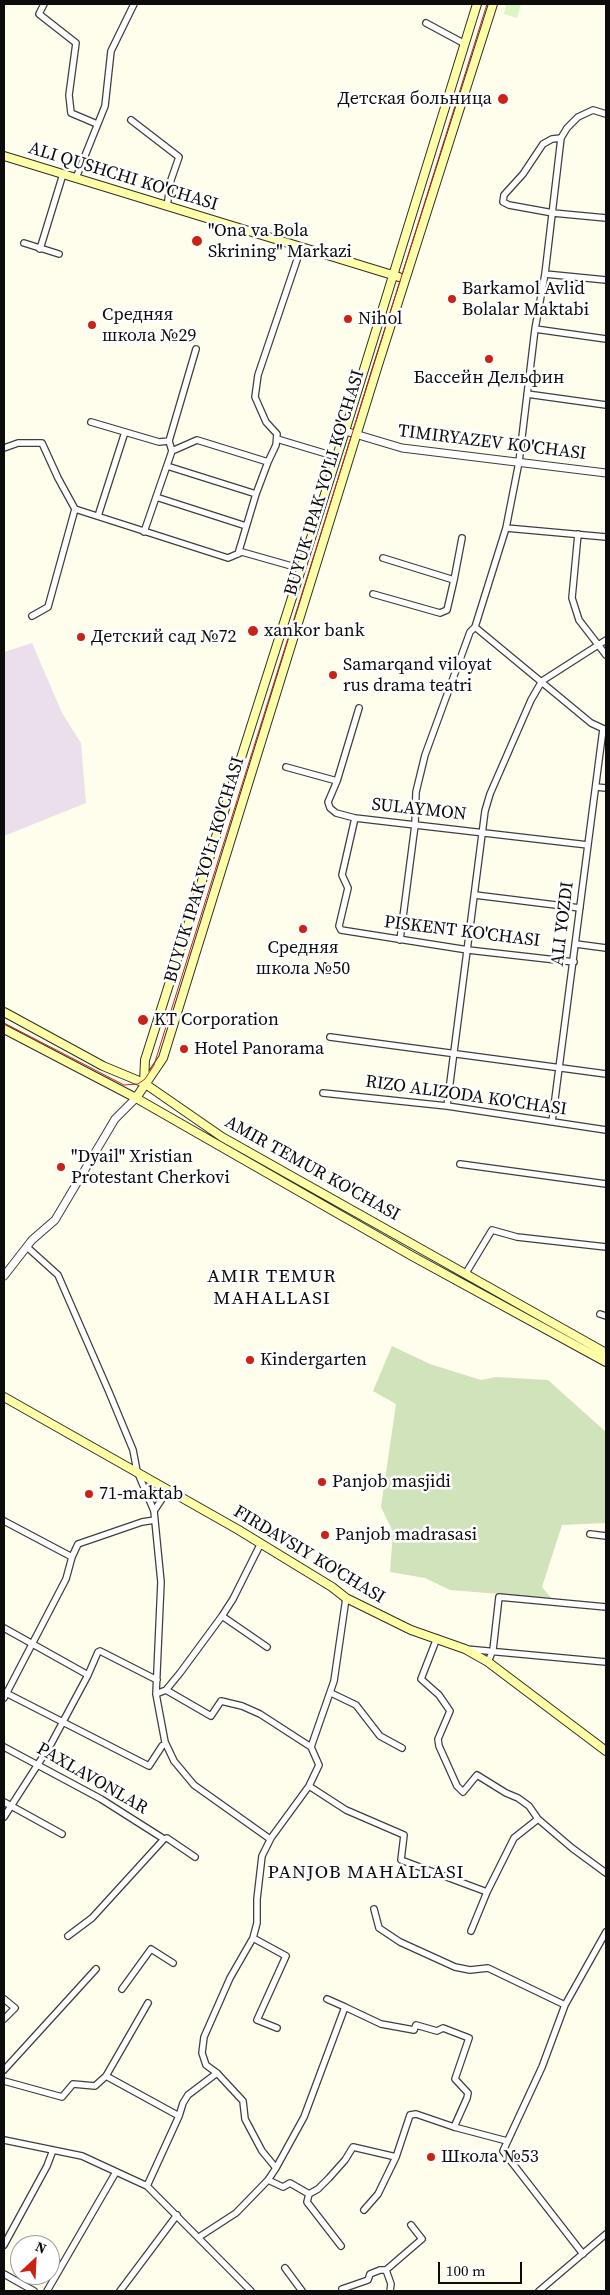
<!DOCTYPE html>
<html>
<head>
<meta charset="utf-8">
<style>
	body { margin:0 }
	#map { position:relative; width:610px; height:2295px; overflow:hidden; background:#fffdeb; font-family:"Source Serif 4",serif }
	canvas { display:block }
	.frame { position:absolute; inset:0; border:5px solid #0c0c0c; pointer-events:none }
	.north { position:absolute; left:10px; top:2235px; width:50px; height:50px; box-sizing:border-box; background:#fff; border:1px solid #9e9e9e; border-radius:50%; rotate:25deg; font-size:14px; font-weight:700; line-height:20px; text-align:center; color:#0c0c0c }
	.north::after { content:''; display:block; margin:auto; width:18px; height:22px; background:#ca2316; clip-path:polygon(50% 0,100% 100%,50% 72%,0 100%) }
	.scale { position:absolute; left:438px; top:2262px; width:84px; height:22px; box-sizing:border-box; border:2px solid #0c0c0c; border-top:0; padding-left:6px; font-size:15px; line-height:18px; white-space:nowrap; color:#0c0c0c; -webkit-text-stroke:4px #fff; paint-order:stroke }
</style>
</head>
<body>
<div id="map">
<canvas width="610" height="2295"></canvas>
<div class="frame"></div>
<div class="north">N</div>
<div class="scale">100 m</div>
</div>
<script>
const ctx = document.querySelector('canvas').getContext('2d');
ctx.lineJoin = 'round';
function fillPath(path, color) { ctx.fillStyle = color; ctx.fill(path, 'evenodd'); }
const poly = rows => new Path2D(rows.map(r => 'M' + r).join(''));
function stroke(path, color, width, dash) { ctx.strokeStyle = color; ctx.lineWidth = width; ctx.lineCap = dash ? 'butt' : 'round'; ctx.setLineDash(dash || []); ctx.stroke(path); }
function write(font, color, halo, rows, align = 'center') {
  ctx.font = font + ' "Source Serif 4",serif'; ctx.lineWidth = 5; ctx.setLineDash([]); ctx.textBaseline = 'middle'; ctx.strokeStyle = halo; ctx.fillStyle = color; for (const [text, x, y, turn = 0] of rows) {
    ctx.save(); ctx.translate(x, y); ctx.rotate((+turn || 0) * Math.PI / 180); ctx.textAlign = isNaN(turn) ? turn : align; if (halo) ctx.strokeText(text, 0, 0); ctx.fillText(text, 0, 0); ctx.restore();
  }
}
fillPath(poly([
	[32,643,62,713,81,743,86,803,4,836,4,652]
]), '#ecdfec');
fillPath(poly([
	[392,1346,430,1364,481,1380,496,1377,548,1380,606,1432,606,1523,562,1525,542,1587,551,1598,450,1590,425,1578,390,1572,393,1532,381,1507,396,1404,373,1391]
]), '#d1e3ba');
fillPath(poly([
	[506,4,521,4,517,18,504,14]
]), '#ddf4c3');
const minor = poly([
	[44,4,39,14,76,43,69,95,71,113,97,124],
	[426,23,465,44],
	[131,120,179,157,171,180,167,206],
	[561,138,552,139,543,144,523,174,504,195,503,202,509,205,553,213,606,218],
	[76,178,105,106,111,51,134,4],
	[24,243,59,254],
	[40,249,63,174],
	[545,274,606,280],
	[535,329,606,339],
	[527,394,606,405],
	[91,422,125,432],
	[277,439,337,457],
	[4,448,18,443,42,443,58,478,75,509,228,558,242,552,302,569],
	[172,451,197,440,268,462,276,445,277,434,266,422,255,397,258,375,301,248],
	[167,466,256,494],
	[156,497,246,526],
	[98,516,125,432,159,442,169,441],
	[506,528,606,537],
	[144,532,172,451,169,441,196,349],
	[578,534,572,598,579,620,606,655],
	[238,554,256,494,268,462],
	[383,558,454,580,462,538],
	[373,594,440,613,447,610,454,580],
	[32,616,48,607,75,509],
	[475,627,591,723,604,729],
	[286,767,337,781,328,802,330,808,336,813,355,818,588,845],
	[337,781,359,708],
	[596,787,606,788],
	[355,818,342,875,348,888,339,926,341,930,468,950,574,962],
	[475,895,580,908],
	[400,940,415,825,416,792,425,755,470,632,475,627,506,528,519,462,535,329,545,274,561,138,567,128,578,117,593,110,606,114],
	[576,944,606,948],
	[330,1037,606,1074],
	[323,1093,447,1106,606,1130],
	[447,1106,485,811,490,794,531,700,542,681,606,640],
	[552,1122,603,729],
	[460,1164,606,1184],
	[27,1247,58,1275,109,1392,133,1450,137,1471,154,1511,161,1582,156,1694,165,1742,174,1761,194,1785,270,1839],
	[466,1273,492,1230,517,1237,606,1247],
	[600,1314,606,1316],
	[154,1511,168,1490],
	[4,1521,72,1557],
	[590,1534,606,1536],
	[222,1616,267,1647],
	[4,1628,88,1675,51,1744,4,1817],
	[437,1638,421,1679,439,1695,450,1711,438,1739,439,1746,457,1786,463,1792,477,1775,506,1793,518,1798,529,1806,538,1819],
	[466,1649,606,1662],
	[488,1662,493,1650,499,1597,606,1607],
	[88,1675,98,1652,100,1651,157,1680],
	[166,1690,211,1716,221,1701,242,1706,260,1714,311,1747,319,1765,309,1786,271,1838,262,1856,257,1899,257,1923,253,1938,230,1978,204,2037,202,2053,206,2065,217,2073,243,2101,245,2119,262,2151,276,2168,268,2180,236,2213,199,2237],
	[4,1692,149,1766,162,1746],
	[331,1693,356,1705,380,1736,402,1748],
	[156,1694,166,1690,180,1673,222,1616,233,1599,261,1543],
	[4,1698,66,1579,72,1557,78,1544,142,1522,155,1520],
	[4,1747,101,1799,164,1839,167,1838,195,1857],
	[311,1747,334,1681,346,1598],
	[309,1786,346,1810,404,1835,401,1860,487,1892,514,1838,538,1819,572,1848,606,1873],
	[4,1802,62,1834],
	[374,1909,379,1928,400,1942,455,1967,470,1970,488,1968,565,2005],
	[471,1931,487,1892],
	[68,1936,92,1918,164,1839],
	[253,1938,286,1956,257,2020,277,2028],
	[122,1989,151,1949,173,1963],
	[4,1999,15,2008,4,2019],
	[345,2007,381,2024,414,2030,416,2025,437,2031,443,2028,469,2038,455,2079,468,2093,467,2098,454,2127],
	[4,2070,96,1969],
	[4,2081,62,2097,73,2084,95,2086,106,2076],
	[179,2116,183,2103,188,2095,217,2073],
	[4,2140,82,2156,147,2186,251,2291],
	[276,2168,304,2117,345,2007,327,1999],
	[268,2180,283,2187,290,2183,309,2194,318,2189,329,2178,345,2160,353,2147,396,2157,410,2115,416,2114,454,2127,507,2141],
	[147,2186,179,2116,106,2076,148,2003],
	[309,2194,307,2202,341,2246],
	[364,2210,378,2194,396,2157],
	[4,2245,47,2166,53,2150],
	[583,2254,503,2151,542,2067,565,2005,606,1932],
	[285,2268,302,2291],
	[4,2274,34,2291],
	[342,2289,368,2280,370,2274,380,2270,386,2270],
	[47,2291,116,2172],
	[120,2291,177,2215],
	[390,2291,391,2284,386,2270,422,2239,411,2225],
	[539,2291,606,2234]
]);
const tertiary = poly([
	[345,431,402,448,606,473],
	[4,1276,32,1240,55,1220,115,1119,136,1098]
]);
const secondary = poly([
	[4,156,399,277],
	[4,1012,103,1066,144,1083,222,1137,606,1353],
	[4,1029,136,1098,412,1256,606,1362],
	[144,1083,145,1060,345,431,477,4],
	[136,1098,163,1058,378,365,493,4],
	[4,1397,237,1529,332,1587,346,1598,411,1630,465,1649,488,1662,606,1751]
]);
stroke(minor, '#3f3f3f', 8);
stroke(tertiary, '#3f3f3f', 9);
stroke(secondary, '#2e2e2e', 10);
stroke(minor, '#fff', 5.5);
stroke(tertiary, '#fff', 7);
stroke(secondary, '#feffa6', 8);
stroke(poly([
	[4,1023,124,1085,138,1084,145,1079,154,1065,487,4]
]), '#ca2316', 1);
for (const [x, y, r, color] of [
	[503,99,6,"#ca2316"],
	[197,241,6,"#ca2316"],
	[452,299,5,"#ca2316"],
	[348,319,5,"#ca2316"],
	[92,325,5,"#ca2316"],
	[489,359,5,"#ca2316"],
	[253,631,6,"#ca2316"],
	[81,637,5,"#ca2316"],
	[333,675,5,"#ca2316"],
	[303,929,5,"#ca2316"],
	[143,1020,6,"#ca2316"],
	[184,1049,5,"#ca2316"],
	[61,1167,5,"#ca2316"],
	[250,1360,5,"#ca2316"],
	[322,1482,5,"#ca2316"],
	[89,1494,5,"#ca2316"],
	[325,1535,5,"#ca2316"],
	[431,2157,5,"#ca2316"]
]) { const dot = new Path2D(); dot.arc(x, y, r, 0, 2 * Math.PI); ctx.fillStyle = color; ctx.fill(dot); stroke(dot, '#fff', 2); }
write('18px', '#0c0c0c', '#fff', [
	["Детская больница",492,99,"right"],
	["\"Ona va Bola",208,231],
	["Skrining\" Markazi",208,252],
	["Barkamol Avlid",462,289],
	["Bolalar Maktabi",462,310],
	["Средняя",102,315],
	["школа №29",102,336],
	["Nihol",358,319],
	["Бассейн Дельфин",489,378,"center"],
	["xankor bank",264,631],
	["Детский сад №72",91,637],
	["Samarqand viloyat",343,665],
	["rus drama teatri",343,686],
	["Средняя",303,948,"center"],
	["школа №50",303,969,"center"],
	["KT Corporation",154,1020],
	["Hotel Panorama",194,1049],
	["\"Dyail\" Xristian",71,1157],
	["Protestant Cherkovi",71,1178],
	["Kindergarten",260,1360],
	["Panjob masjidi",332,1482],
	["71-maktab",99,1494],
	["Panjob madrasasi",335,1535],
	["Школа №53",441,2157]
], 'left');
write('18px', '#0c0c0c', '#fff', [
	["ALI QUSHCHI KO'CHASI",123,177,17],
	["TIMIRYAZEV KO'CHASI",492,443,7],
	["BUYUK IPAK YO'LI KO'CHASI",325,483,-73],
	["SULAYMON",419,810,6],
	["BUYUK IPAK YO'LI KO'CHASI",205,870,-73],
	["ALI YOZDI",563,924,-83],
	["PISKENT KO'CHASI",462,932,7],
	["RIZO ALIZODA KO'CHASI",466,1096,8],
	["AMIR TEMUR KO'CHASI",312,1169,29],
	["FIRDAVSIY KO'CHASI",309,1555,31],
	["PAXLAVONLAR",92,1779,30]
]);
ctx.letterSpacing = '1px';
write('19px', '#0c0c0c', '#fff', [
	["AMIR TEMUR",272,1277],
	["MAHALLASI",272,1299],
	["PANJOB MAHALLASI",366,1873]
]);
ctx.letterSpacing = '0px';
</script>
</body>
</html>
